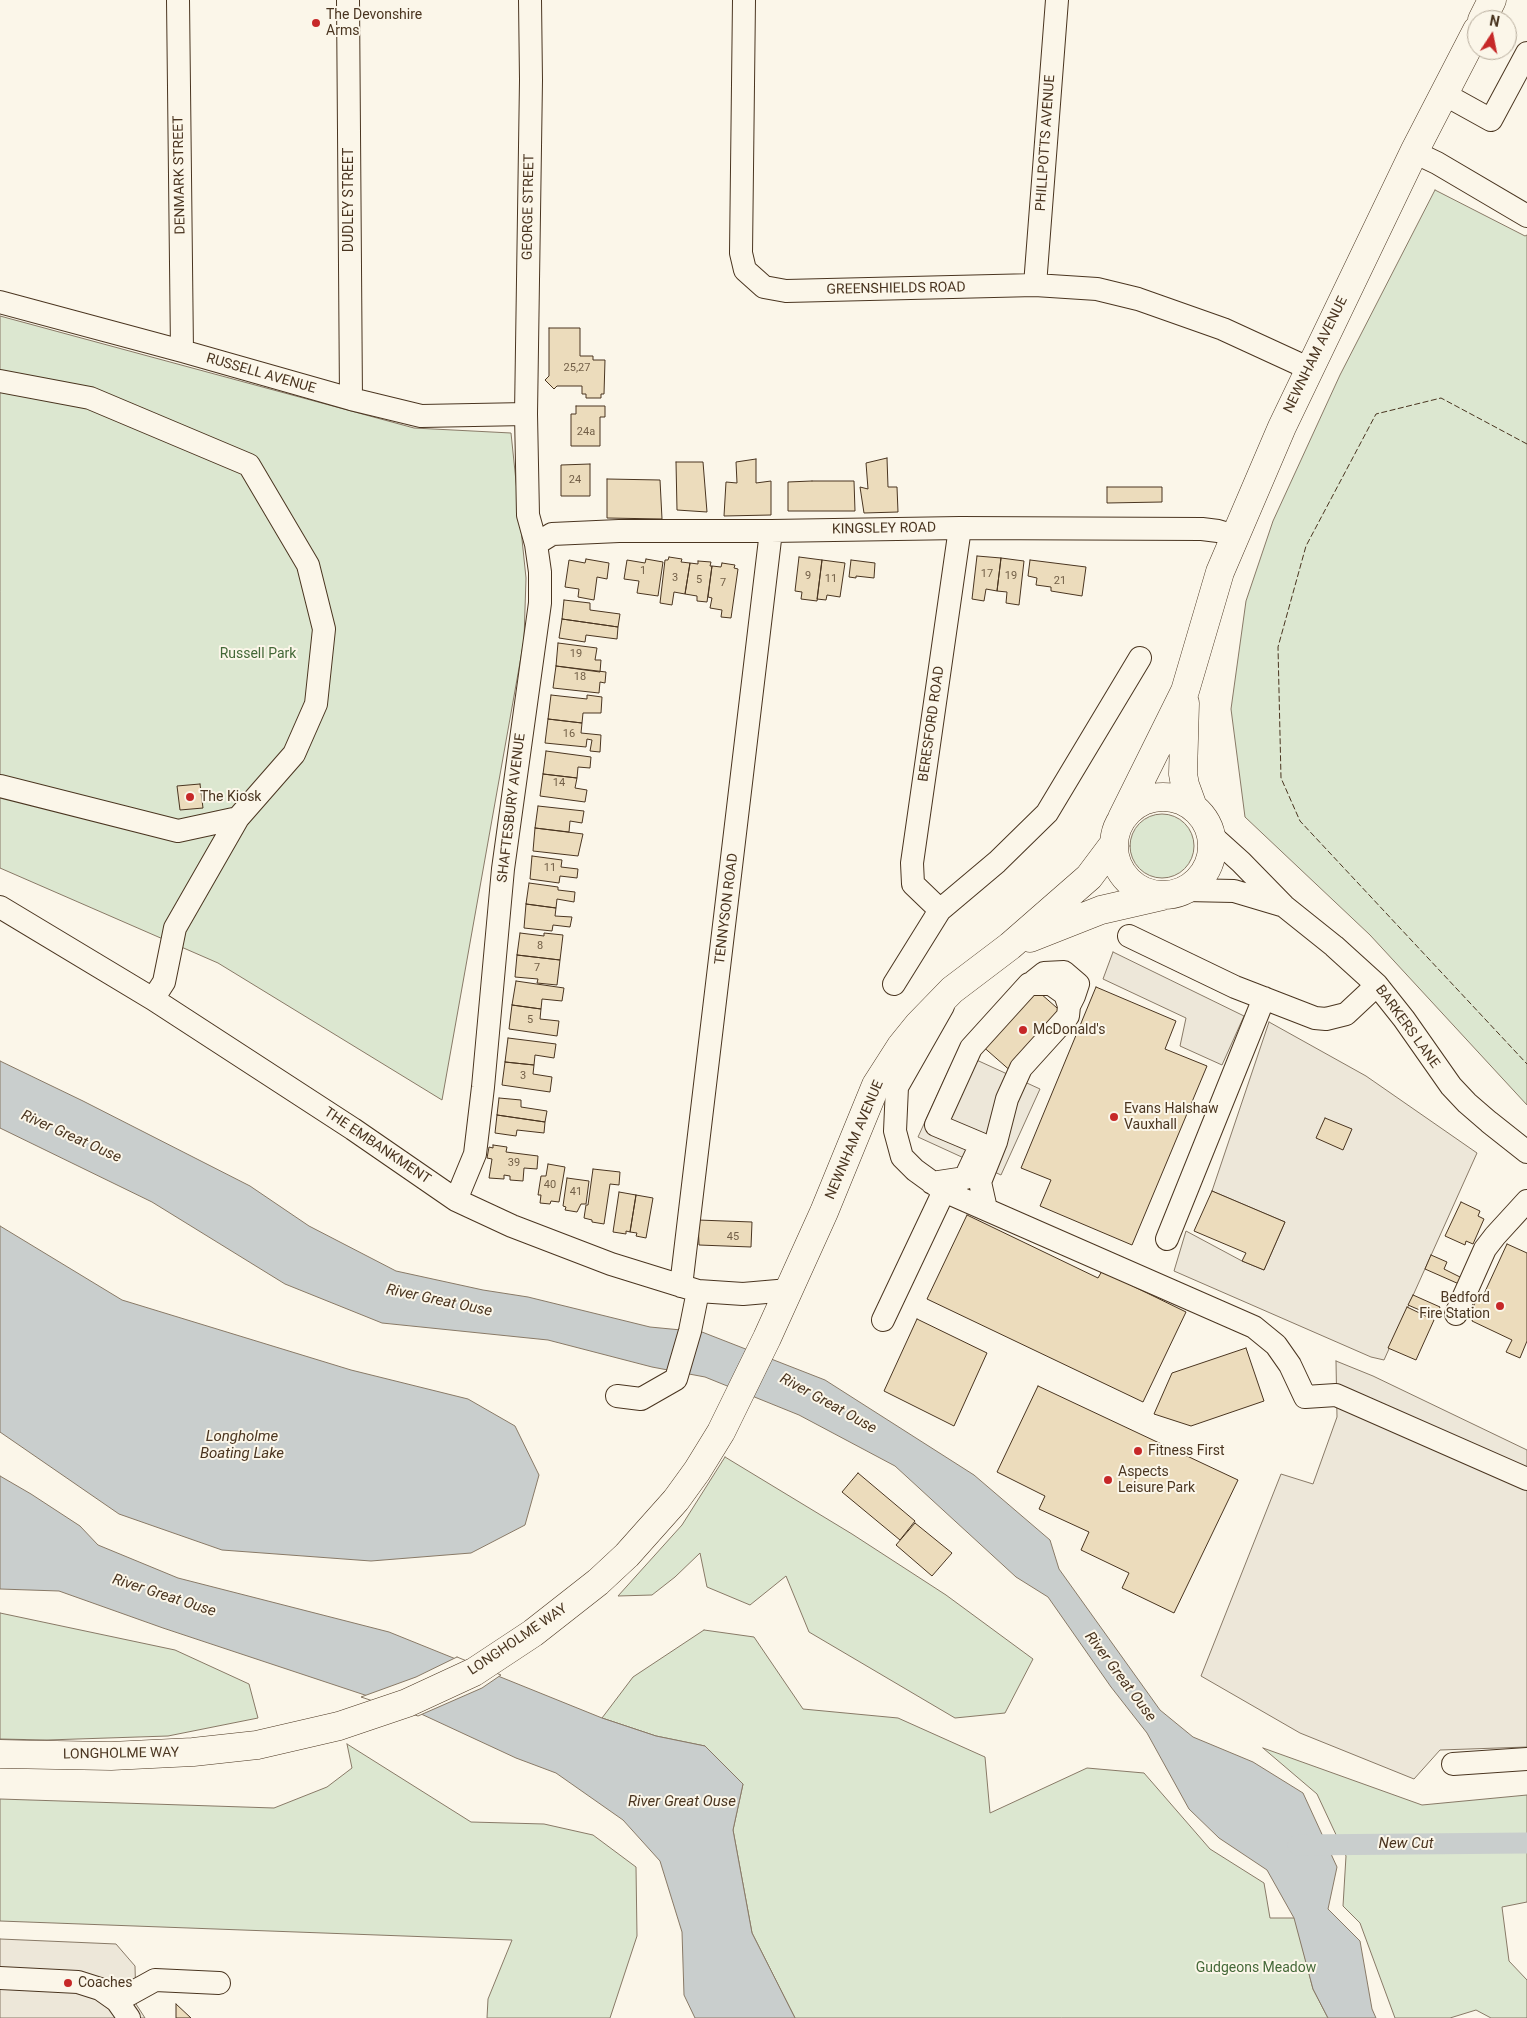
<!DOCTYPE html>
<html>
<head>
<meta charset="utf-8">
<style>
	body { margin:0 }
	#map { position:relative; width:1527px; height:2018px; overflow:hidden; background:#fbf6e9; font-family:Roboto,sans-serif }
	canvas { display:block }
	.north { position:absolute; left:1467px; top:10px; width:50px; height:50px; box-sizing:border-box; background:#fbf6e9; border:1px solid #b4a999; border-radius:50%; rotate:11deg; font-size:14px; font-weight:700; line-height:20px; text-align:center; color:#4a3520 }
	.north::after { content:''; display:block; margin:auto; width:18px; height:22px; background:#c62828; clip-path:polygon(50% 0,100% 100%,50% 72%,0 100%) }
</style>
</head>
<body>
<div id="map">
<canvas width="1527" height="2018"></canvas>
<div class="north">N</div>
</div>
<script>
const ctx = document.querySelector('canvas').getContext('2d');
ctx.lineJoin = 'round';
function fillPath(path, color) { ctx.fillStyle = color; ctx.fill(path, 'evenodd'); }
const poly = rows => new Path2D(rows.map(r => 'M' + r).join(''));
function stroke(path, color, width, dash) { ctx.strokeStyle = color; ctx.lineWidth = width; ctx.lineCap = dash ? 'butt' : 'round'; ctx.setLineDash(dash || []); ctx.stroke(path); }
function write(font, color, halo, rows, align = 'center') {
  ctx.font = font + ' Roboto,sans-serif'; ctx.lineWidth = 4; ctx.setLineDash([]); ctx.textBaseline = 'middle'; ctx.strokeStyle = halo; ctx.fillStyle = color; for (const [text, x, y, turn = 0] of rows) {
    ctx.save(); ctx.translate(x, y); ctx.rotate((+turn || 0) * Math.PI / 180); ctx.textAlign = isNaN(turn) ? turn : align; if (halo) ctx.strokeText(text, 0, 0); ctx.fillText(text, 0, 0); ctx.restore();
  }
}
const green = poly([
	[1435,190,1525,236,1527,235,1527,1105,1370,935,1245,817,1231,709,1246,601,1273,521,1340,375,1435,190],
	[0,316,414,428,511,433,526,578,524,640,442,1100,218,963,0,868,0,316],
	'1130 846a32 32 0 1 1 64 0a32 32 0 1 1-64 0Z',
	[725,1457,852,1534,946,1595,1033,1659,1005,1713,955,1718,809,1632,786,1576,750,1605,707,1587,700,1553,675,1577,652,1595,618,1596,682,1525,725,1457],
	[0,1613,175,1650,249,1684,258,1718,168,1736,47,1740,0,1739,0,1613],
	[704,1630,754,1637,803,1709,898,1718,985,1757,990,1813,1087,1768,1144,1773,1210,1849,1264,1883,1270,1918,1295,1918,1313,1989,1328,2018,795,2018,752,1933,733,1830,743,1784,705,1746,656,1736,602,1718,633,1677,704,1630],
	[347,1744,471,1822,544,1824,593,1835,636,1867,637,1936,610,2018,487,2018,488,1999,512,1940,0,1921,0,1799,274,1808,327,1787,352,1768,347,1744],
	[1263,1748,1422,1805,1527,1795,1527,1902,1502,1907,1509,1961,1527,1980,1527,2018,1491,2018,1476,2010,1450,2018,1395,2018,1360,1923,1343,1906,1346,1856,1317,1794,1263,1748]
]);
fillPath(green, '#dce7d0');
stroke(green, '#887966', 1);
const parking = poly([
	[1113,952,1244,1016,1222,1065,1180,1046,1186,1018,1103,979,1113,952],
	[1269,1022,1366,1076,1477,1153,1384,1360,1371,1357,1174,1271,1186,1231,1242,1261,1264,1270,1285,1222,1212,1191,1269,1022],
	[970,1057,1040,1089,1001,1175,918,1137,950,1067,963,1073,970,1057],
	[1336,1361,1373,1376,1527,1450,1527,1747,1440,1750,1414,1779,1300,1733,1201,1676,1281,1474,1313,1484,1337,1417,1336,1361],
	[0,1939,116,1944,135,1966,136,2004,145,2018,0,2018,0,1939]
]);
fillPath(parking, '#ede7d9');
stroke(parking, '#887966', 1);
const water = poly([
	[0,1061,83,1101,250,1186,309,1226,396,1271,483,1290,528,1297,650,1327,702,1332,825,1380,974,1475,1050,1540,1059,1569,1160,1710,1193,1737,1253,1762,1303,1793,1337,1867,1328,1909,1360,1941,1372,2009,1376,2018,1328,2018,1313,1989,1294,1918,1267,1870,1219,1838,1189,1809,1147,1733,1111,1687,1048,1597,1016,1577,895,1466,799,1415,705,1377,652,1367,548,1340,382,1323,285,1284,152,1202,0,1128,0,1061],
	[0,1226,122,1300,351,1370,468,1399,515,1426,539,1475,525,1525,471,1553,371,1561,222,1550,119,1514,0,1432,0,1226],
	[0,1476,31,1494,80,1526,98,1545,178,1578,389,1632,602,1718,656,1736,705,1746,743,1784,733,1830,752,1933,795,2018,695,2018,684,1995,682,1932,660,1861,623,1820,556,1773,516,1758,419,1713,163,1628,59,1591,0,1589,0,1476]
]);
fillPath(water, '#c9cecd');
stroke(water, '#887966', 1);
const pier = poly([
	[457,1657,501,1675,482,1688,418,1716,361,1697,416,1677,457,1657]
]);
fillPath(pier, '#fbf6e9');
stroke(pier, '#887966', 1);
stroke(poly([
	[1298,1845,1527,1843]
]), '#c9cecd', 21);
const building = poly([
	[549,328,580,328,580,356,593,356,593,360,605,360,604,394,601,394,601,398,586,398,586,394,582,394,582,386,557,386,554,389,545,380,549,376,549,328],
	[576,406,605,406,605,417,600,417,600,446,571,446,571,414,576,414,576,406],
	[887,458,888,487,897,487,898,512,864,513,860,487,868,489,866,463,887,458],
	[756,459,756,483,771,481,771,515,724,516,726,482,737,483,736,462,756,459],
	[676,462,703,462,707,512,677,510,676,462],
	[590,464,590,496,561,496,561,465,590,464],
	[607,479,660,480,662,519,607,518,607,479],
	[812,481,854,481,855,511,788,511,788,482,812,481],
	[1107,487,1162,487,1162,502,1107,503,1107,487],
	[977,556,1001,558,997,591,986,589,984,601,972,599,977,556],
	[669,557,682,559,681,562,690,563,685,594,674,592,672,605,660,603,665,560,668,560,669,557],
	[799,557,822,560,817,601,801,599,802,592,795,591,799,557],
	[1001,558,1024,561,1019,605,1006,603,1007,592,997,591,1001,558],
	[586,559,609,563,607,579,597,577,594,600,578,597,579,589,565,587,569,560,585,563,586,559],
	[646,559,663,562,658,596,637,593,639,581,624,579,627,560,645,563,646,559],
	[822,560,845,563,840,597,827,595,826,600,817,599,822,560],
	[851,560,875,563,874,578,856,576,856,578,849,577,851,560],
	[1030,560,1086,567,1082,596,1051,591,1051,587,1036,585,1037,578,1028,576,1030,560],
	[698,561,711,562,710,566,712,566,707,602,697,601,697,596,685,594,690,563,698,564,698,561],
	[722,563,735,565,734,568,738,569,731,618,721,617,722,610,710,608,712,598,708,597,712,566,721,567,722,563],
	[564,600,590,603,590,610,620,614,618,627,562,619,564,600],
	[562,619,618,627,617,639,586,635,585,642,559,638,562,619],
	[558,643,597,648,595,660,601,660,600,672,556,666,558,643],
	[556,666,606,672,605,683,600,682,599,693,553,688,556,666],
	[551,695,587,699,587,695,602,697,601,713,583,713,582,723,548,719,551,695],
	[548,719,582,723,581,733,601,735,600,752,590,751,592,740,587,739,586,747,545,743,548,719],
	[546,751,591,757,590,768,578,767,577,778,543,774,546,751],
	[543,774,577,778,575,788,587,790,585,802,540,796,543,774],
	[200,784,203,808,180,810,177,786,200,784],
	[538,806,584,811,582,823,570,821,569,832,535,828,538,806],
	[535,828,583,834,578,856,533,851,535,828],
	[532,856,562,860,561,867,578,869,577,878,560,876,559,883,530,879,532,856],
	[529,883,558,887,558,890,575,892,574,902,557,899,556,908,526,904,529,883],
	[526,904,556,908,555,916,572,917,570,927,553,925,552,931,524,928,526,904],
	[520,933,544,936,544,933,563,935,560,960,517,955,520,933],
	[517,955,560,960,557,985,537,983,538,979,515,977,517,955],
	[516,981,564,988,562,1001,542,999,541,1009,512,1005,516,981],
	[1032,986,1065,1015,1013,1073,980,1044,1032,986],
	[1096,987,1176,1021,1165,1049,1207,1066,1132,1245,1040,1206,1051,1180,1021,1168,1096,987],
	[512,1005,541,1009,540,1019,559,1021,557,1036,509,1029,512,1005],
	[508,1038,556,1044,554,1058,535,1055,534,1065,505,1062,508,1038],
	[505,1062,534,1065,533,1074,552,1077,550,1092,502,1085,505,1062],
	[499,1098,521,1100,521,1107,547,1111,545,1122,497,1115,499,1098],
	[497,1115,545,1122,544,1133,517,1130,516,1136,495,1133,497,1115],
	[1325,1118,1352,1129,1343,1150,1316,1138,1325,1118],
	[493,1145,507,1147,506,1152,538,1156,537,1169,524,1168,523,1181,510,1180,510,1176,504,1175,504,1179,489,1178,492,1159,487,1158,489,1147,493,1148,493,1145],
	[548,1164,565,1167,559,1202,551,1201,550,1204,540,1203,541,1195,538,1195,541,1176,546,1176,548,1164],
	[593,1169,620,1172,619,1185,610,1184,604,1224,592,1222,592,1220,584,1218,586,1205,588,1205,593,1169],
	[567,1178,589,1181,586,1204,581,1204,577,1212,565,1210,566,1207,563,1206,567,1178],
	[1212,1191,1285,1222,1264,1270,1242,1261,1246,1253,1194,1231,1212,1191],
	[619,1192,636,1195,630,1232,626,1231,626,1234,613,1232,619,1192],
	[636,1195,653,1198,646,1238,636,1236,637,1233,630,1232,636,1195],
	[1461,1202,1480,1211,1478,1216,1484,1219,1473,1244,1466,1241,1465,1245,1445,1236,1461,1202],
	[967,1215,1098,1278,1102,1271,1186,1312,1143,1402,927,1299,967,1215],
	[698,1220,752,1222,751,1247,699,1245,698,1220],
	[1507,1244,1527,1253,1527,1341,1520,1358,1506,1352,1512,1340,1472,1321,1473,1318,1469,1316,1479,1294,1483,1296,1507,1244],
	[1431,1255,1447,1262,1444,1269,1462,1278,1459,1284,1425,1269,1431,1255],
	[1413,1295,1440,1307,1436,1317,1408,1305,1413,1295],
	[1407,1307,1434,1320,1416,1360,1388,1348,1407,1307],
	[917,1319,987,1353,954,1426,884,1391,917,1319],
	[1246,1348,1264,1401,1191,1426,1154,1414,1172,1373,1246,1348],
	[1038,1386,1238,1480,1174,1613,1122,1588,1129,1573,1081,1550,1089,1532,1039,1509,1045,1496,997,1472,1038,1386],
	[858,1473,915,1521,900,1540,842,1492,858,1473],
	[915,1523,952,1553,932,1576,896,1545,915,1523],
	[176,2004,191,2018,176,2018,176,2004]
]);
fillPath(building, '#ecdcbc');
stroke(building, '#4a3520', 1);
const minor = poly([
	[178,0,182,351],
	[348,0,351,399],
	[744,0,741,253,745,270,764,287,786,291,1035,285,1097,289,1138,299,1223,329,1310,369],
	[1444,94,1491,120,1527,53],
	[1414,152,1437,163,1527,216],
	[1035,285,1057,0],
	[0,302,182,351,351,399,421,416,526,414],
	[0,381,90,398,249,465,308,565,324,629,316,704,294,754,238,818,178,831,0,786],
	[960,528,912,863,913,884,940,910,997,862,1047,813,1140,658],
	[536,544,552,534,619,531,771,531,960,528,1202,529,1218,531,1235,536],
	[1211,835,1241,862,1284,906,1334,946,1377,985,1404,1019,1451,1086,1467,1103,1489,1122,1527,1152],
	[1186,890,1234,891,1281,905],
	[0,907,153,999,353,1129,456,1200,512,1226,611,1264,698,1291,743,1294,789,1290],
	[1129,936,1235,987,1315,1018,1326,1019,1346,1014,1377,985],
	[1034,981,1044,973,1064,972,1078,984,1074,996,1069,1006],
	[894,984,940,910],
	[153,999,164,982,175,928,238,818],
	[943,1006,897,1087,895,1131,902,1157,915,1170,944,1191,1254,1327,1276,1345,1290,1365,1305,1397,1336,1395,1527,1479],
	[932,1183,965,1178,981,1144,936,1125,971,1048,1029,984,1051,984,1065,994,1069,1006,1068,1016,1021,1068,1007,1099,996,1142,980,1182,986,1209],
	[456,1200,475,1154,483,1087,503,869,540,603,540,572,536,544,528,515,526,414,531,80,530,0],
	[1167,1239,1264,998],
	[681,1286,771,531],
	[1456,1314,1485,1249,1495,1236,1527,1201],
	[883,1320,944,1191],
	[617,1396,641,1399,676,1379,690,1331,698,1291],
	[1453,1764,1527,1759],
	[0,1978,78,1982,100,1989,117,2001,129,2018],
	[117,2001,155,1980,219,1983]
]);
const major = poly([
	[1482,20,1492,0],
	[1185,703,1183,774,1185,785,1193,807],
	'1114 846a49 49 0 1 1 98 0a49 49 0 1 1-98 0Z',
	[1122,818,1185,691,1220,572,1282,427,1414,152,1477,30],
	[1030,938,1101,910,1162,896],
	[0,1754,111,1756,193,1752,257,1745,339,1726,407,1703,474,1672,533,1633,598,1582,627,1555,676,1500,697,1471,721,1432,767,1338,824,1212,876,1085,901,1046,918,1025,952,990,1010,946,1089,877,1113,845]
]);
stroke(minor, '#4a3520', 24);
stroke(major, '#4a3520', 29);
stroke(minor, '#fbf6e9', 22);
stroke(major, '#fbf6e9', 28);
stroke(poly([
	[1527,444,1441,398,1376,414,1306,546,1278,647,1281,778,1300,821,1527,1064]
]), '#4a3520', 1, [6, 2.5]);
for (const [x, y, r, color] of [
	[316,23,5,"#c62828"],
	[190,797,5,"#c62828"],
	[1023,1030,5,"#c62828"],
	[1114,1117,5,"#c62828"],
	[1500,1306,5,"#c62828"],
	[1138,1451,5,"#c62828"],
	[1108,1480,5,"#c62828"],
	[68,1983,5,"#c62828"]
]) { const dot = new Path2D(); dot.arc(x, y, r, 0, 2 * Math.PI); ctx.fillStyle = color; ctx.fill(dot); stroke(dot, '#fbf6e9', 2); }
write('11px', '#725f47', null, [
	["25,27",577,368],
	["24a",586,432],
	["24",575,480],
	["1",643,571],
	["17",987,574],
	["9",808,576],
	["19",1011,576],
	["3",675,578],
	["11",831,579],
	["5",699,580],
	["21",1060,581],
	["7",723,583],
	["19",576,654],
	["18",580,677],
	["16",569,734],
	["14",559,783],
	["11",550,868],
	["8",540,946],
	["7",537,968],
	["5",530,1020],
	["3",523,1076],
	["39",514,1163],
	["40",550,1185],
	["41",576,1192],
	["45",733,1237]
]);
write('14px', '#4a3520', '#fbf6e9', [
	["The Devonshire",326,15],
	["Arms",326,31],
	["The Kiosk",200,797],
	["McDonald's",1033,1030],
	["Evans Halshaw",1124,1109],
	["Vauxhall",1124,1125],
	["Bedford",1490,1298,"right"],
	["Fire Station",1490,1314,"right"],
	["Fitness First",1148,1451],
	["Aspects",1118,1472],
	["Leisure Park",1118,1488],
	["Coaches",78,1983]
], 'left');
write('14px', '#4a3520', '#fbf6e9', [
	["PHILLPOTTS AVENUE",1046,143,-86],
	["DENMARK STREET",180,175,-91],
	["DUDLEY STREET",349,200,-90],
	["GEORGE STREET",529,207,-89],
	["GREENSHIELDS ROAD",896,289,-1],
	["NEWNHAM AVENUE",1316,355,-64],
	["RUSSELL AVENUE",261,374,16],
	["KINGSLEY ROAD",884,529,-1],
	["BERESFORD ROAD",932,724,-82],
	["SHAFTESBURY AVENUE",512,808,-83],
	["TENNYSON ROAD",727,909,-83],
	["BARKERS LANE",1407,1027,54],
	["NEWNHAM AVENUE",855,1140,-67],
	["THE EMBANKMENT",377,1146,34],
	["LONGHOLME WAY",518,1640,-34],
	["LONGHOLME WAY",121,1754,-1]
]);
write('14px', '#436837', '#fbf6e9', [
	["Russell Park",258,654],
	["Gudgeons Meadow",1256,1968]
]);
write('italic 15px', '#4a3520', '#fbf6e9', [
	["River Great Ouse",71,1137,24],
	["River Great Ouse",439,1301,12],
	["River Great Ouse",828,1404,29],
	["Longholme",242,1437],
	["Boating Lake",242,1454],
	["River Great Ouse",164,1596,18],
	["River Great Ouse",1120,1677,53],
	["River Great Ouse",682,1802],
	["New Cut",1406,1844]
]);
</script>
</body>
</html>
